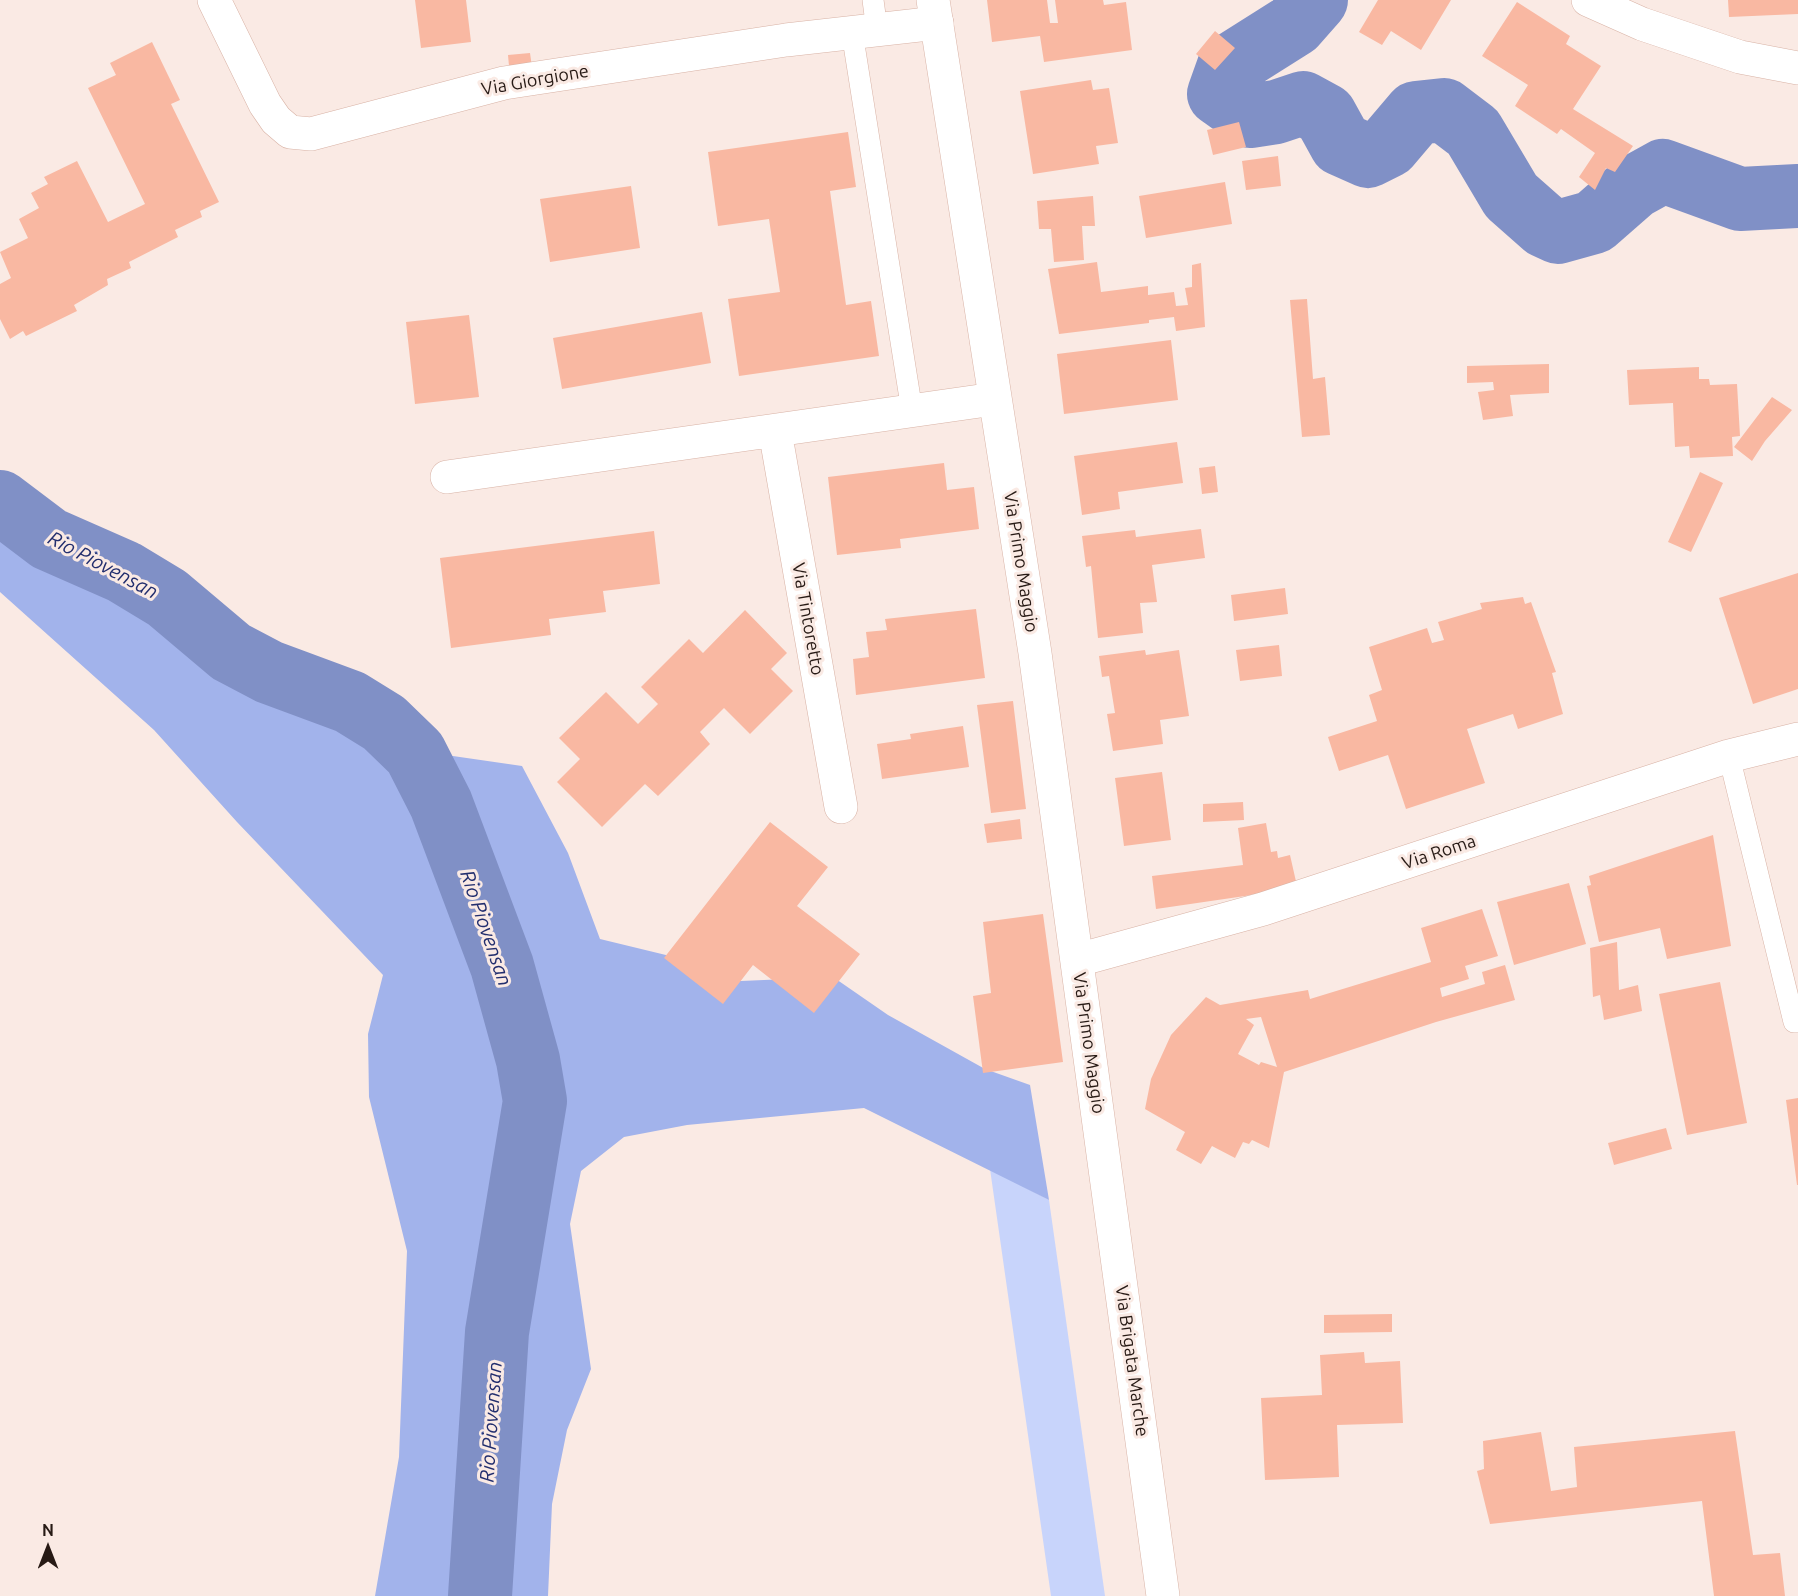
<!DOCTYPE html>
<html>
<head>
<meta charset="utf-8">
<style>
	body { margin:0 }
	#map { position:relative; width:1798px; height:1596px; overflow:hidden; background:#faeae4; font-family:Ubuntu,sans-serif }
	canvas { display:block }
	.north { position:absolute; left:18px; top:1518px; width:60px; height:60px; -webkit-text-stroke:4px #faeae4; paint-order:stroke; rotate:0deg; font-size:16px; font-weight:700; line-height:24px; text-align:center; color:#271a15 }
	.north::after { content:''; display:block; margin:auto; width:21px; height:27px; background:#271a15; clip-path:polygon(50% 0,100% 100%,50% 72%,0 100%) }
</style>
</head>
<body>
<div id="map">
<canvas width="1798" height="1596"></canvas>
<div class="north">N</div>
</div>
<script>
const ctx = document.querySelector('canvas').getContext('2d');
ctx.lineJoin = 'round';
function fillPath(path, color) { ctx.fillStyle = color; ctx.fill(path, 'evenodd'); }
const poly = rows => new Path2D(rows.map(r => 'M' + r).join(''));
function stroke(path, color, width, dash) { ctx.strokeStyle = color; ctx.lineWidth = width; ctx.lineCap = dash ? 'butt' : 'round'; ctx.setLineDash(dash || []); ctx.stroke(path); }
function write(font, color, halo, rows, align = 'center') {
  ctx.font = font + ' Ubuntu,sans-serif'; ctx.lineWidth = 6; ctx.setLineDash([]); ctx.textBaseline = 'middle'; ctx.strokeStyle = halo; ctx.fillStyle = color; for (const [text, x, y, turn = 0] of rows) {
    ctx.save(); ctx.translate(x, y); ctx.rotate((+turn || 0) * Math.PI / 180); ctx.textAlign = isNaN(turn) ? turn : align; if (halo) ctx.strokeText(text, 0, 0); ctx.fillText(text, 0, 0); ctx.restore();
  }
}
fillPath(poly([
	[990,1169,1049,1200,1105,1596,1051,1596]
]), '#c8d4fb');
fillPath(poly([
	[0,470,57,515,138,551,180,578,246,631,283,652,356,677,398,699,432,730,446,755,522,766,568,853,600,939,670,956,741,981,833,977,888,1015,985,1069,1030,1085,1049,1200,864,1108,687,1125,624,1137,581,1171,570,1224,591,1369,567,1430,552,1504,548,1596,375,1596,399,1457,407,1251,369,1097,368,1034,383,975,237,822,154,730,0,592]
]), '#a2b3eb');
stroke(poly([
	[1316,0,1294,25,1229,66,1219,94,1250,116,1276,112,1303,103,1325,115,1341,144,1368,156,1388,146,1416,113,1444,110,1473,132,1511,196,1545,226,1558,232,1594,222,1634,187,1663,171,1740,199,1798,196],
	[0,502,49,539,124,572,167,598,231,652,269,672,350,702,384,723,415,753,441,804,502,966,528,1060,535,1101,497,1332,480,1596]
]), '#8090c6', 64);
fillPath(poly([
	[415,0,466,0,471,42,421,48],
	[987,0,1047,0,1050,23,1058,23,1055,0,1103,0,1104,5,1126,2,1132,50,1044,62,1040,36,992,42],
	[1378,0,1451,0,1421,50,1391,31,1382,45,1359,32],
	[1728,0,1798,0,1798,14,1729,17],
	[1517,2,1570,36,1566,44,1601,66,1573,109,1633,146,1615,172,1606,168,1595,190,1579,177,1595,153,1561,129,1557,134,1515,106,1528,85,1482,56],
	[1215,31,1235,48,1215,70,1196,54],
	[152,42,180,100,171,104,219,202,200,211,202,217,175,230,178,237,129,262,131,268,107,279,108,285,74,305,77,311,26,336,23,331,10,339,0,319,0,284,11,278,0,252,28,238,19,219,39,208,31,193,48,184,44,177,77,161,108,222,145,204,88,88,116,75,110,63],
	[530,53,533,74,510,77,508,55],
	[1091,80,1093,90,1109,88,1118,143,1096,146,1099,164,1033,174,1020,91],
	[1239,122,1246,147,1213,155,1207,130],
	[848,132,856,187,830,191,846,305,871,301,879,356,739,376,728,299,780,292,769,219,718,226,708,152],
	[1278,156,1281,186,1246,190,1242,161],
	[1225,182,1232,224,1146,238,1139,196],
	[631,186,640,248,550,262,540,199],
	[1093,196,1095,226,1082,226,1084,260,1054,262,1051,229,1039,229,1037,201],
	[1097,262,1101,292,1148,286,1148,295,1174,292,1176,306,1188,305,1185,288,1192,287,1192,265,1201,263,1205,327,1176,331,1174,317,1149,320,1149,323,1059,334,1048,269],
	[1307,299,1313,379,1325,377,1330,435,1302,437,1290,300],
	[702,312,711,363,562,389,553,338],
	[469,315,479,397,415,404,406,322],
	[1171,340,1178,400,1064,414,1057,354],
	[1549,364,1549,393,1510,395,1513,416,1483,420,1478,392,1494,390,1493,382,1467,383,1467,366],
	[1699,367,1699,379,1709,379,1710,385,1737,384,1740,436,1732,437,1733,456,1690,458,1689,446,1675,447,1673,403,1629,405,1627,370],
	[1772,397,1792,410,1765,441,1752,461,1734,447],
	[1177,442,1183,483,1118,492,1120,509,1082,515,1074,456],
	[944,463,947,490,974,487,979,529,900,539,901,548,837,555,828,477],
	[1215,466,1218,492,1202,494,1199,468],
	[1700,472,1723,483,1691,552,1668,542],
	[1201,529,1205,558,1152,565,1157,602,1140,603,1143,633,1098,638,1091,566,1086,567,1082,536,1135,530,1136,537],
	[654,531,660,584,603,591,606,612,549,619,551,635,451,648,440,558],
	[1798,573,1798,689,1753,704,1719,598],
	[1285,588,1288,614,1234,621,1231,595],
	[1523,597,1525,604,1531,602,1556,672,1552,673,1563,714,1518,729,1513,714,1467,729,1485,783,1406,809,1388,755,1339,771,1328,737,1377,721,1369,695,1382,690,1369,647,1427,628,1432,643,1444,640,1438,622,1482,609,1480,603],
	[976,609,985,678,856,695,853,659,869,657,866,632,887,630,885,619],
	[745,610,787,653,771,669,793,691,750,734,724,708,700,732,710,744,658,796,645,784,602,827,557,782,580,759,559,738,606,692,638,724,658,704,641,687,689,639,703,653],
	[1279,645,1282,676,1240,681,1236,650],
	[1145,650,1146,655,1179,650,1189,716,1160,720,1163,744,1113,751,1107,714,1115,713,1109,676,1102,677,1099,656],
	[1013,701,1026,809,991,813,977,705],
	[963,726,969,767,882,779,877,744,911,739,910,734],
	[1162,772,1171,840,1124,846,1115,778],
	[1243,802,1244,820,1203,822,1203,804],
	[1020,819,1022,839,987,843,984,824],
	[770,822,828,867,797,906,860,954,814,1013,753,965,723,1004,664,958],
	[1266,823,1271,852,1277,851,1278,858,1290,855,1297,886,1245,896,1156,909,1152,876,1243,865,1238,828],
	[1713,835,1731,946,1667,959,1660,928,1599,942,1587,886,1591,885,1589,876],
	[1569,883,1586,944,1514,965,1497,902],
	[1482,909,1498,956,1465,966,1469,979,1440,988,1442,997,1485,984,1482,972,1505,965,1515,1000,1436,1022,1284,1072,1269,1148,1252,1140,1249,1144,1243,1142,1235,1158,1212,1146,1201,1164,1176,1150,1185,1132,1145,1109,1151,1079,1171,1035,1206,997,1220,1005,1308,990,1310,999,1431,962,1421,928],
	[1261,1017,1277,1067,1261,1062,1259,1065,1238,1054,1254,1025,1246,1019],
	[1043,914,1063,1062,983,1073,973,996,991,993,983,922],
	[1617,942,1619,990,1638,985,1642,1011,1604,1020,1600,995,1593,997,1590,948],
	[1720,982,1747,1123,1687,1135,1659,994],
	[1798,1098,1798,1185,1797,1185,1786,1100],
	[1666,1128,1672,1149,1614,1165,1608,1143],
	[1392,1314,1392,1332,1324,1333,1324,1315],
	[1364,1352,1365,1363,1400,1361,1403,1423,1337,1425,1339,1477,1265,1480,1261,1398,1322,1395,1320,1355],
	[1735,1431,1753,1555,1780,1553,1785,1596,1714,1596,1702,1501,1490,1524,1477,1471,1484,1469,1483,1441,1541,1432,1551,1491,1577,1487,1574,1447]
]), '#f9b8a2');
const lane = poly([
	[873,0,877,30],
	[852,32,912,411],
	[1729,756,1794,1022,1798,1022]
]);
const street = poly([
	[214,0,265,104,276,120,290,132,311,134,504,83,786,40,937,23],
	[1588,0,1642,24,1740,57,1798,68],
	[775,431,841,807],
	[447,477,994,399],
	[1078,960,1263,909,1729,756,1798,739]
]);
const secondary = poly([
	[933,0,1035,653,1163,1596]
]);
stroke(lane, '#d8b2a5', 22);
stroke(street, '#d8b2a5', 34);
stroke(secondary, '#d8b2a5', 34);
stroke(lane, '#fff', 21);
stroke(street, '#fff', 33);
stroke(secondary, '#fff', 33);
write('18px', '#271a15', '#faeae4', [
	["Via Giorgione",535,80,-10],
	["Via Primo Maggio",1021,562,81],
	["Via Tintoretto",808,619,80],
	["Via Roma",1439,852,-18],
	["Via Primo Maggio",1089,1043,82],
	["Via Brigata Marche",1132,1361,82]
]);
write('italic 20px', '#222e6e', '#faeae4', [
	["Rio Piovensan",103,565,28],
	["Rio Piovensan",486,928,71],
	["Rio Piovensan",491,1422,-86]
]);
</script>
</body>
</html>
